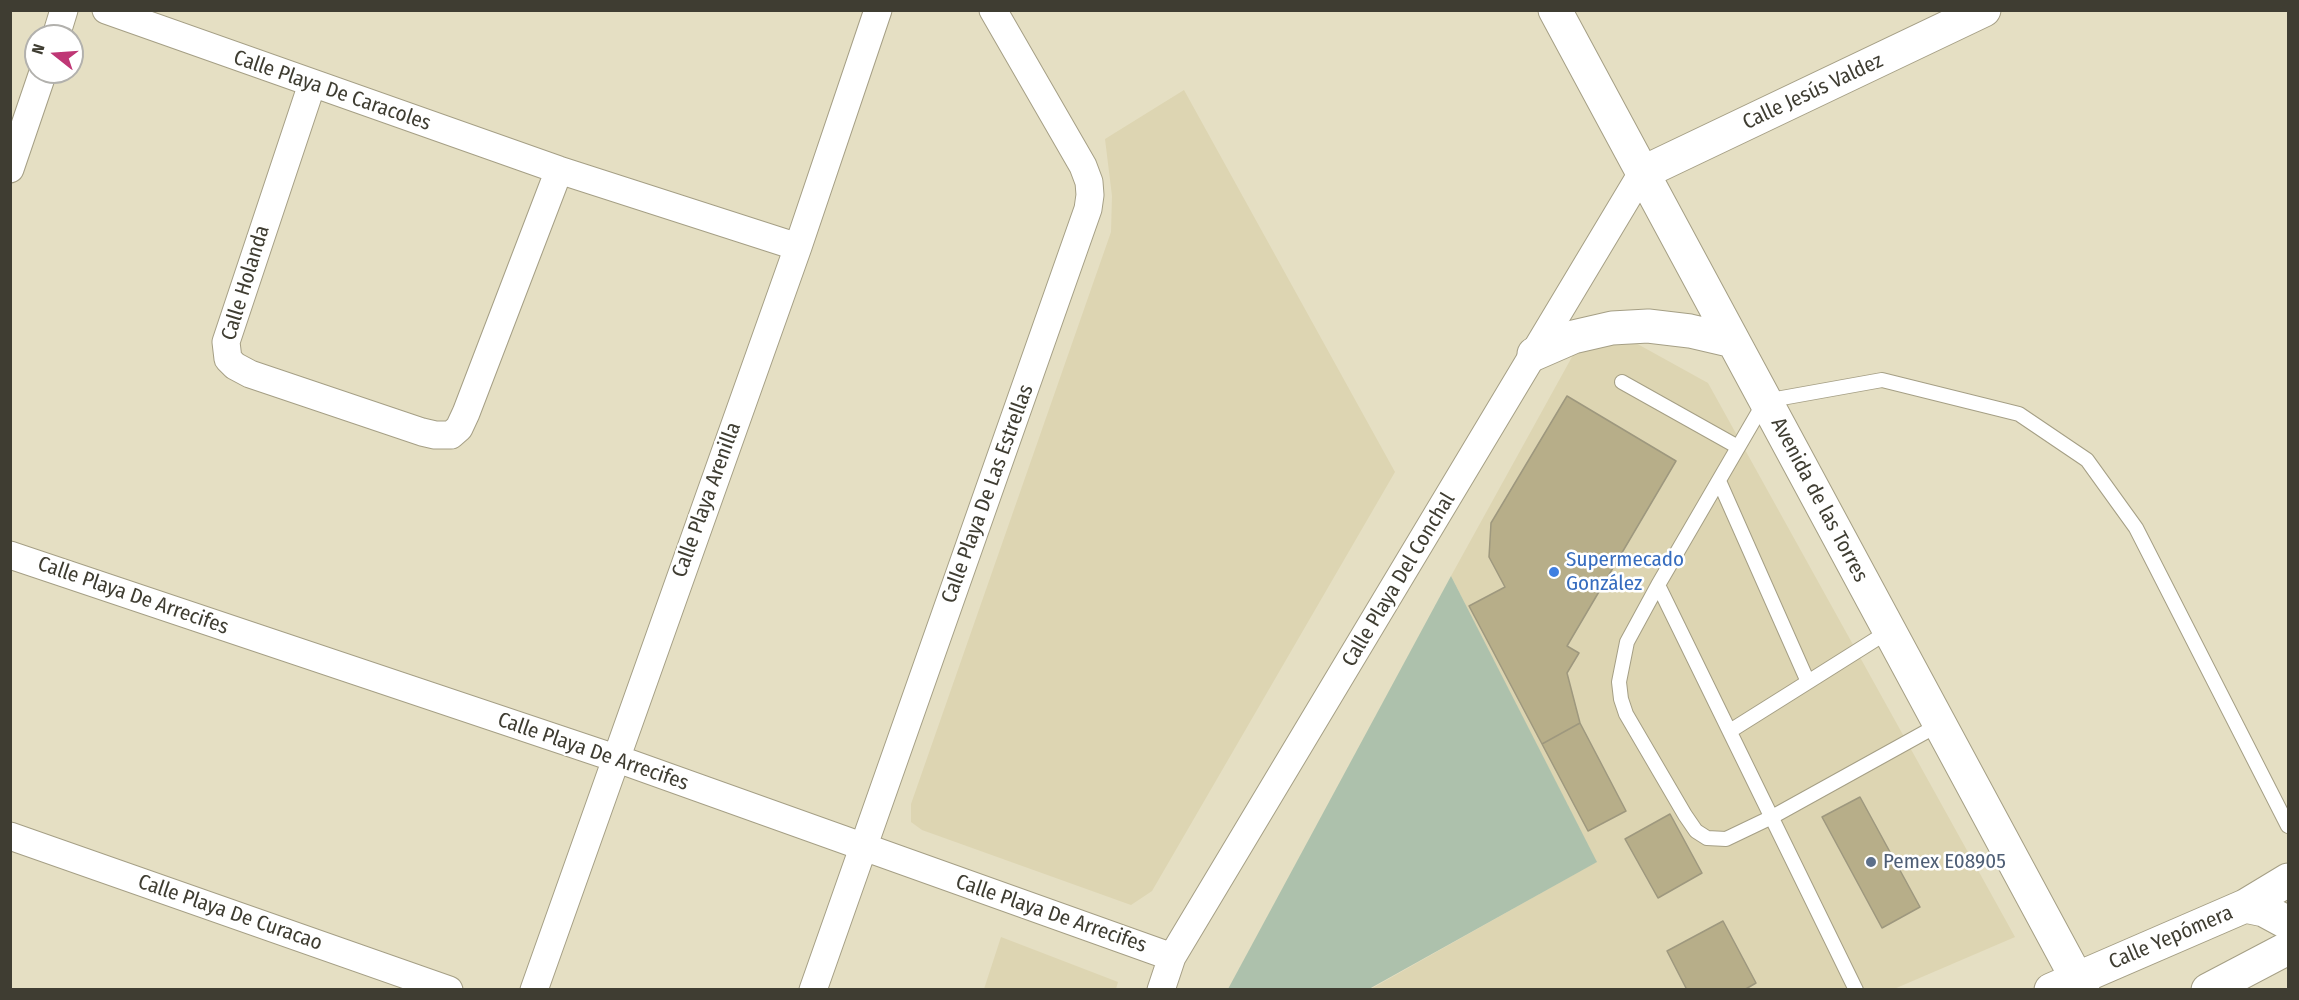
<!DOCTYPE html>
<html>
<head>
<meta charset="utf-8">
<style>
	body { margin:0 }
	#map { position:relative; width:2299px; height:1000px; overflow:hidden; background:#e5dfc3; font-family:"Fira Sans Condensed",sans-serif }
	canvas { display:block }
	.frame { position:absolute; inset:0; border:12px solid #3f3d32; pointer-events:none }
	.north { position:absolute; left:24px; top:24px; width:60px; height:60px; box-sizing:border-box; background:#fff; border:2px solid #b2b1ad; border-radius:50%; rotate:287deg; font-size:16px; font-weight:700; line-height:24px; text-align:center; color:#3f3d32 }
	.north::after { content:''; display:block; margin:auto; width:21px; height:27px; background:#bf3775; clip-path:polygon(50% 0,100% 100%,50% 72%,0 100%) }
</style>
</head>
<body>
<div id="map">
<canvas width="2299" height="1000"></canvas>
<div class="frame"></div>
<div class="north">N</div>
</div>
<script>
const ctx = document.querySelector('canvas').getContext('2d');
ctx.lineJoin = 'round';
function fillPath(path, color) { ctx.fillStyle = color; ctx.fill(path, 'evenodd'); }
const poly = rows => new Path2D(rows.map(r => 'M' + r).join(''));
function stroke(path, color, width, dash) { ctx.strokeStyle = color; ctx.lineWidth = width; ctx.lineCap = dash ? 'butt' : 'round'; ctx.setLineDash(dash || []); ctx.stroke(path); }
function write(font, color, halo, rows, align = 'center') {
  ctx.font = font + ' "Fira Sans Condensed",sans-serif'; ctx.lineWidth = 5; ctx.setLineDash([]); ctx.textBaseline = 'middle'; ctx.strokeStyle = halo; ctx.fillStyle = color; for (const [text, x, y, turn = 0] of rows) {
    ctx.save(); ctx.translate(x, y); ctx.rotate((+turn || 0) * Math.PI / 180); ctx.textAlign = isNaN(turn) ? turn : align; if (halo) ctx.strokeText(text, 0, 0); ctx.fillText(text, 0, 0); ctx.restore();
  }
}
fillPath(poly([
	[1184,90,1395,472,1152,891,1131,905,922,830,911,822,911,804,1111,232,1112,196,1105,139],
	[1623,336,1708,383,2015,937,1894,989,1369,990,1596,862,1451,576,1578,346],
	[1001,937,1118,982,1116,989,984,989]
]), '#ddd5b2');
fillPath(poly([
	[1451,576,1597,862,1369,989,1228,989]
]), '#adc1ac');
const building = poly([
	[1567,396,1676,461,1567,646,1579,653,1567,673,1580,723,1542,744,1469,606,1505,587,1489,557,1491,523,1567,396],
	[1580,723,1626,811,1588,831,1542,744,1580,723],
	[1860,797,1920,907,1882,928,1822,817,1860,797],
	[1670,814,1702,873,1658,898,1625,839,1670,814],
	[1723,921,1756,983,1744,990,1687,990,1667,951,1723,921]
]);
fillPath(building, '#b7ae89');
stroke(building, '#9e987e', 1.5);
const service = poly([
	[1622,382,1738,447],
	[1719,481,1808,682,1889,631],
	[1658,585,1627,642,1619,682,1621,699,1626,714,1685,815,1696,831,1707,838,1726,839,1772,817,1940,724],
	[1730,731,1808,682],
	[1856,990,1658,585,1765,401,1882,380,2019,414,2087,460,2136,528,2288,826]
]);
const minor = poly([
	[106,10,559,170,798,247],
	[56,36,64,10],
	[312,84,226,342,228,359,235,366,250,374,422,432,435,435,451,435,459,428,466,413,559,170],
	[10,169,43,72],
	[10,555,615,758,1172,957],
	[10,836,449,990],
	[534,990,798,247,878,10],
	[813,990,1088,209,1090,195,1089,182,1083,166,993,10],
	[1161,990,1172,957,1642,173]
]);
const tertiary = poly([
	[1642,173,1984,10]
]);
const secondary = poly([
	[1555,10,2083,990],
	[1534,354,1573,337,1612,328,1648,326,1690,331,1733,341],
	[2245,906,2264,910,2288,923],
	[2051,990,2245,906,2288,880],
	[2208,990,2288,948]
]);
stroke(service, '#a59f85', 16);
stroke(minor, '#a59f85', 29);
stroke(tertiary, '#a59f85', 35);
stroke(secondary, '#a59f85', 35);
stroke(service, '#fff', 14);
stroke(minor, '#fff', 27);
stroke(tertiary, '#fff', 33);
stroke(secondary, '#fff', 33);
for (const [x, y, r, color] of [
	[1554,572,6,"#3f7fe0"],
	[1871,862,6,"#5c6f8a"]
]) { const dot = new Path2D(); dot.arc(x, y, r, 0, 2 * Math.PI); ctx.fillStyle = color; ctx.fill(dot); stroke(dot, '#fff', 2); }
write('21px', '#3f3d32', '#fff', [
	["Calle Playa De Caracoles",332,91,19],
	["Calle Jesús Valdez",1813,92,-25],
	["Calle Holanda",246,283,-73],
	["Calle Playa De Las Estrellas",988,494,-70],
	["Calle Playa Arenilla",707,500,-70],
	["Avenida de las Torres",1819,500,62],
	["Calle Playa Del Conchal",1399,580,-59],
	["Calle Playa De Arrecifes",133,596,19],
	["Calle Playa De Arrecifes",593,752,19],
	["Calle Playa De Curacao",230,913,19],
	["Calle Playa De Arrecifes",1051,914,19],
	["Calle Yepómera",2171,938,-23]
]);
write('21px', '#366cbe', '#fff', [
	["Supermecado",1566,560],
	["González",1566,584]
], 'left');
write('21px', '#4e5e75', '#fff', [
	["Pemex E08905",1883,862]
], 'left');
</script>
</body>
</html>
